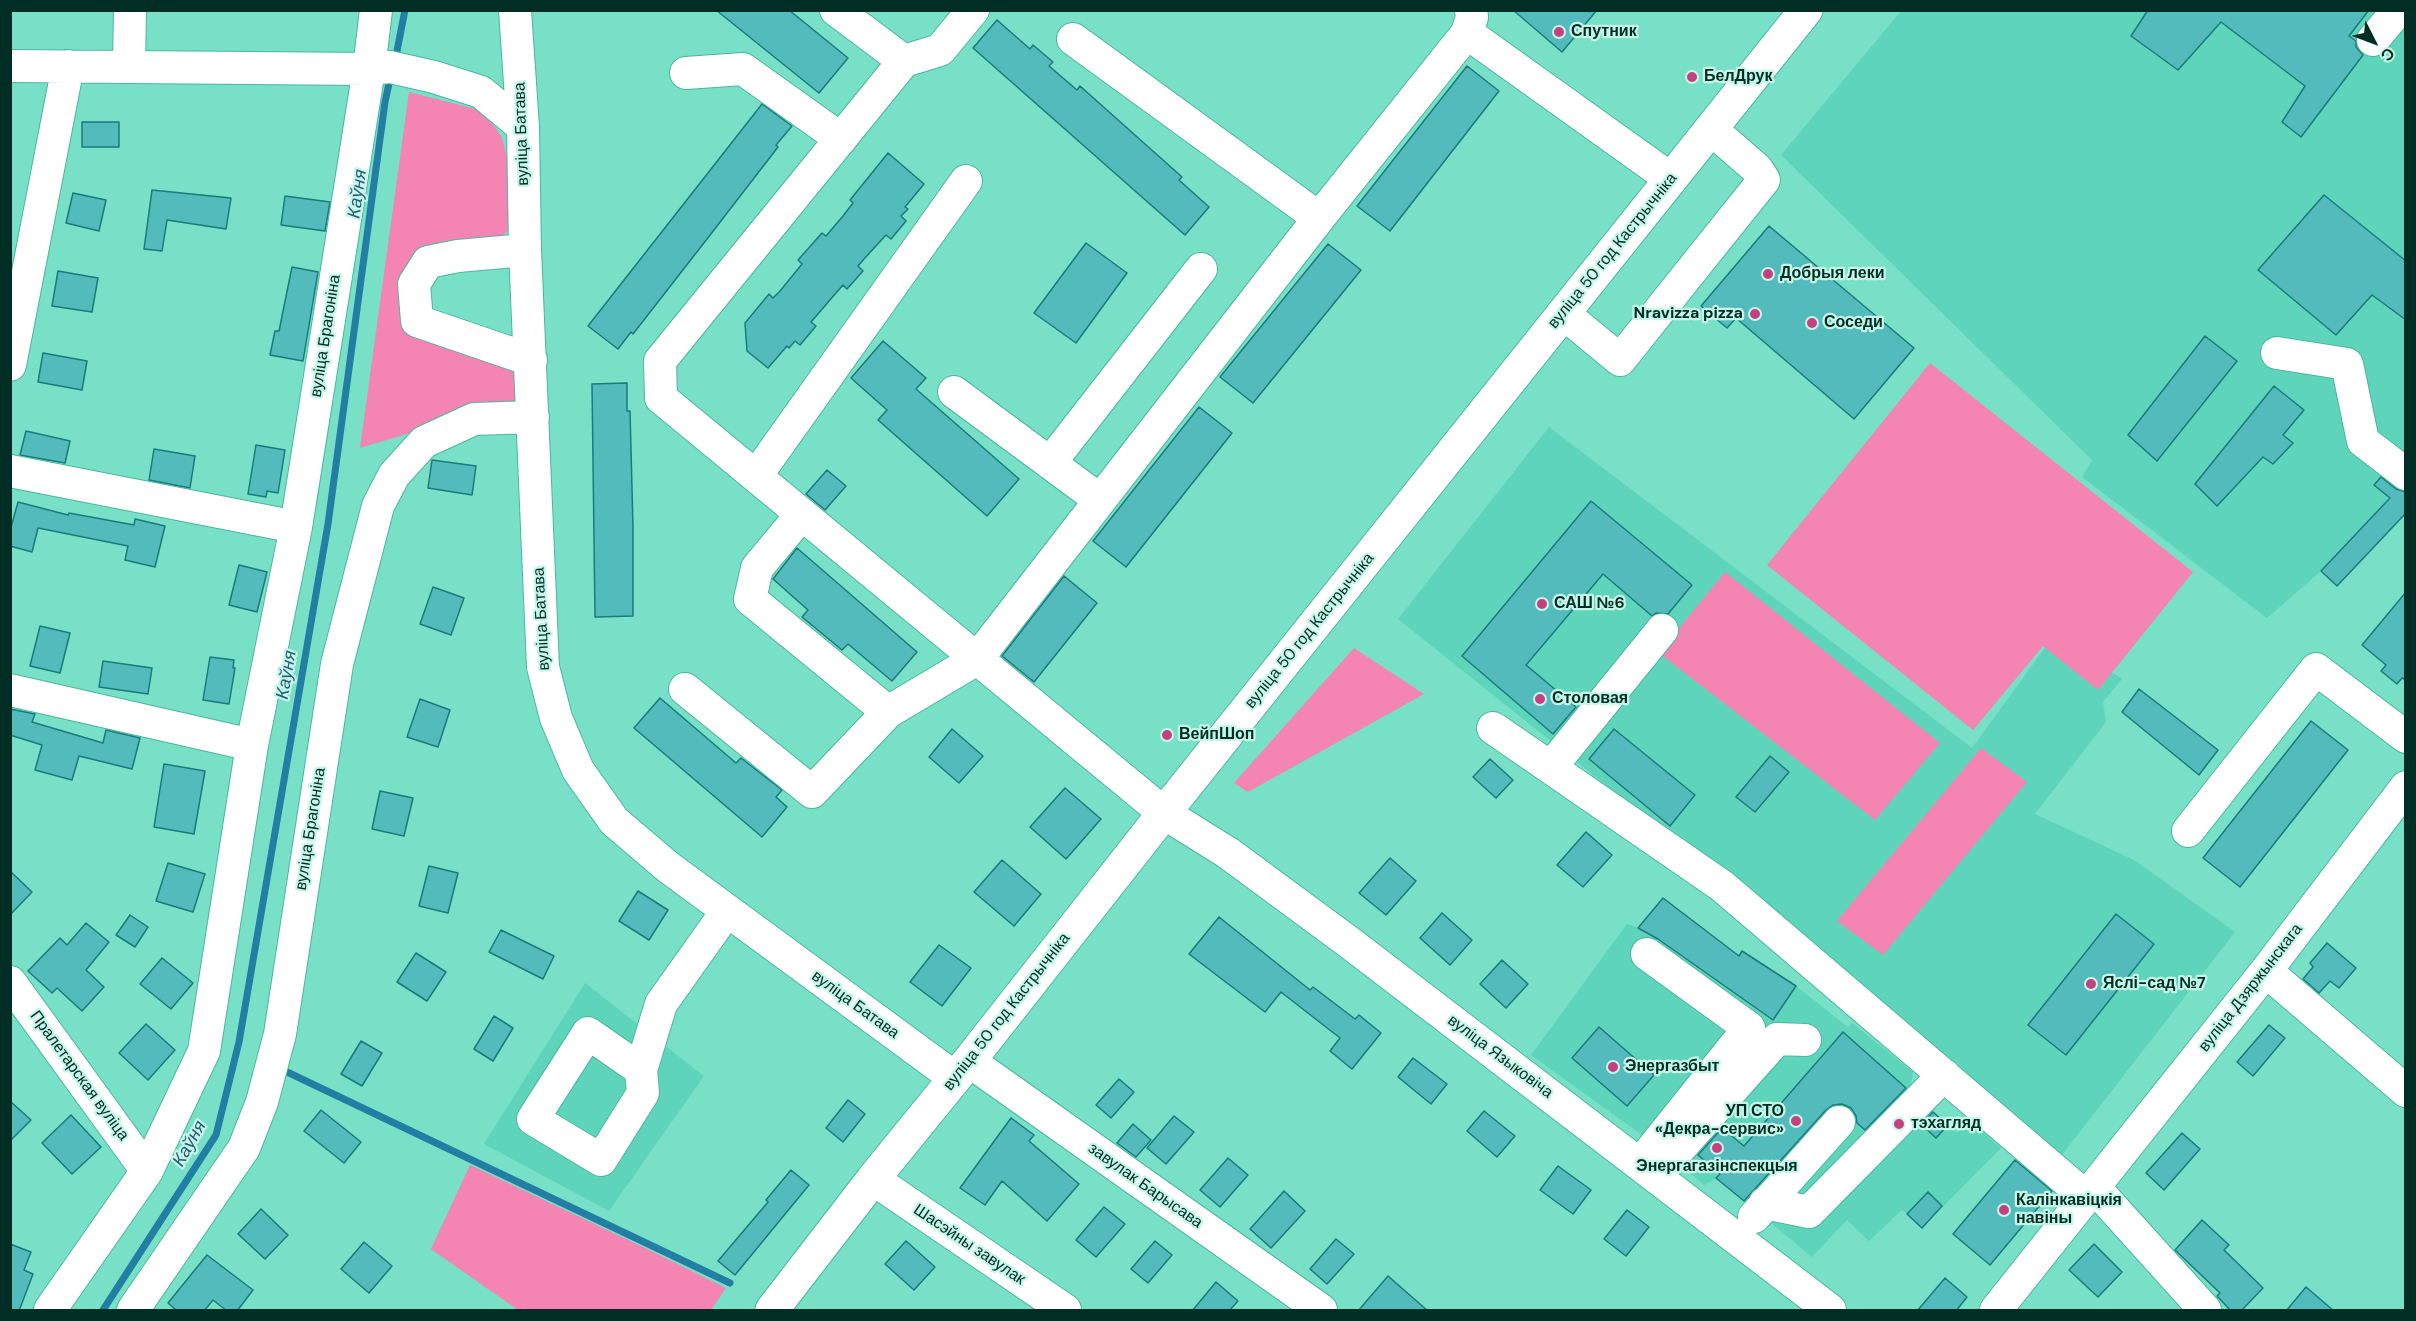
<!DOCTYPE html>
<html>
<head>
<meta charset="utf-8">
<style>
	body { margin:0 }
	#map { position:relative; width:2416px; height:1321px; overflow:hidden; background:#77e0c6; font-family:"DM Sans",sans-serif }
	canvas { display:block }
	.frame { position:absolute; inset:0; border:12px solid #002e25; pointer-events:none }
	.north { position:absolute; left:2344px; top:12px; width:60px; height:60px; -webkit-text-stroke:4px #c6f6e8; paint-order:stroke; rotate:132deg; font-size:16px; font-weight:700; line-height:24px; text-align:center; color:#002e25 }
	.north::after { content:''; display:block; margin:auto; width:21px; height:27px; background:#002e25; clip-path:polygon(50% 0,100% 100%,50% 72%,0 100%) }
</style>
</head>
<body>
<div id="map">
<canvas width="2416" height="1321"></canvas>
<div class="frame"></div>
<div class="north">С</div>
</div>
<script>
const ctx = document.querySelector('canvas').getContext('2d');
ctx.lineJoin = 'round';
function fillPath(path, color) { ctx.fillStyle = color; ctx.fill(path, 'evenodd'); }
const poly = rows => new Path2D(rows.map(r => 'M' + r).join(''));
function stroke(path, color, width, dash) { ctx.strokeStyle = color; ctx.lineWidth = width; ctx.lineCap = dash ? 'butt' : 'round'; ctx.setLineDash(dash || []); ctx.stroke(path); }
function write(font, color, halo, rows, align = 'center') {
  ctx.font = font + ' "DM Sans",sans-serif'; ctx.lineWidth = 4.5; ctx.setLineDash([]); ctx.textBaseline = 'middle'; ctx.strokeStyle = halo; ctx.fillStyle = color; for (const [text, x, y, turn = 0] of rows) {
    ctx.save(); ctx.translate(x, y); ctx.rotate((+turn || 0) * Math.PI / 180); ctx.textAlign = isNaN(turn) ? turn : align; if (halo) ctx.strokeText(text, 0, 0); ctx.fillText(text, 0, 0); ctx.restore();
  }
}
fillPath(poly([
	[1901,11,2405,11,2405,514,2393,526,2376,512,2321,571,2267,618,2082,477,2092,460,1781,155],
	[1549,427,1972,748,2055,634,2122,679,2103,702,2106,722,2035,814,2134,860,2235,932,2058,1160,1881,1005,1398,619],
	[1663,898,1739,956,1742,951,1796,986,1848,1027,1852,1023,1913,1072,1910,1092,1957,1132,1973,1123,2001,1148,1922,1228,1902,1210,1869,1241,1847,1220,1812,1257,1717,1178,1704,1185,1664,1151,1531,1055,1627,924,1639,928],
	[585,983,704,1076,609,1211,484,1144]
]), '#5ed5ba');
fillPath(poly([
	[409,92,483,111,502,137,507,159,511,227,501,238,413,263,411,325,515,369,516,401,360,448],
	[1930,363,2193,572,2098,690,2043,646,1973,730,1767,565],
	[1725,572,1940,743,1875,820,1659,653],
	[1354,648,1424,694,1248,792,1234,783],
	[1981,748,2027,782,1883,955,1837,921],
	[470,1165,645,1248,726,1288,711,1310,518,1310,431,1249]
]), '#f484b1');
stroke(poly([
	[395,61,405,10],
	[285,1071,730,1283],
	[103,1310,216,1135,239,1042,328,524,385,102,391,74]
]), '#227ea2', 7);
const building = poly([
	[716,10,789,10,848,58,819,93,716,10],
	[1513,10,1597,10,1562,52,1513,10],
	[2148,10,2369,10,2349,36,2356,41,2356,47,2363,55,2301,137,2282,122,2305,86,2221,22,2178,70,2131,36,2148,10],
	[997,20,1030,49,1033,45,1053,62,1049,66,1077,90,1080,86,1182,177,1179,180,1209,207,1185,235,973,48,997,20],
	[1467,66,1499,91,1390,231,1357,206,1467,66],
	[762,104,792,126,776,145,778,147,707,239,633,334,631,332,618,349,588,326,762,104],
	[82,122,119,122,119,147,82,147,82,122],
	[888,153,924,184,905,207,908,209,901,216,906,221,891,239,886,235,864,259,858,266,863,271,847,289,843,285,836,293,811,322,816,326,800,345,795,341,789,348,787,346,768,368,747,351,745,323,769,294,773,298,780,291,802,264,798,260,822,233,826,236,843,216,853,203,850,200,888,153],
	[152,190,231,198,226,229,167,220,162,251,144,249,152,190],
	[73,193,106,200,99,231,66,223,73,193],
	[2324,195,2406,261,2406,320,2372,295,2336,335,2258,270,2324,195],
	[285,196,330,202,325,231,281,225,285,196],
	[1769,226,1914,348,1854,419,1736,318,1727,328,1701,306,1769,226],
	[1086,243,1127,273,1076,343,1034,313,1086,243],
	[1328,244,1361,270,1253,403,1220,377,1328,244],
	[292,267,318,272,303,361,270,355,275,331,279,331,292,267],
	[58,271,98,278,92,312,52,306,58,271],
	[2205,336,2237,361,2157,461,2128,435,2205,336],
	[883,341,926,378,916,389,1019,479,987,516,878,420,887,410,851,378,883,341],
	[43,353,87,361,82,390,38,382,43,353],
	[627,383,627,411,630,411,633,527,633,616,595,617,592,384,627,383],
	[2274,386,2304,410,2283,435,2293,443,2273,464,2263,457,2217,506,2195,484,2274,386],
	[1199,407,1232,433,1126,567,1093,541,1199,407],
	[26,431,70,441,65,463,20,455,26,431],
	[256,445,285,450,278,493,267,491,266,497,248,494,256,445],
	[154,449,195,456,190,488,149,480,154,449],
	[432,460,476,466,472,495,428,488,432,460],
	[827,470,846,486,825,510,806,494,827,470],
	[2381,477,2396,489,2406,492,2406,513,2337,586,2321,571,2390,498,2374,485,2381,477],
	[1591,501,1692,585,1668,614,1656,613,1652,616,1603,574,1526,665,1576,707,1553,734,1462,656,1591,501],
	[18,502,68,515,69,513,134,525,135,519,165,526,155,567,125,560,128,546,38,528,32,552,10,546,10,531,18,502],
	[797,548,917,652,892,681,848,644,842,650,802,617,808,610,773,579,797,548],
	[239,565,267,572,257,612,229,605,239,565],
	[1064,576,1097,603,1034,682,1002,656,1064,576],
	[433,587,464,598,451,635,420,624,433,587],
	[2406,592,2406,680,2402,678,2397,684,2381,671,2386,665,2362,645,2406,592],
	[40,626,70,633,60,673,30,666,40,626],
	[210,657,234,660,233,668,235,668,229,704,203,700,210,657],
	[103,661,152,668,148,694,99,687,103,661],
	[2139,689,2218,750,2199,775,2122,712,2139,689],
	[660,698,736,763,741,758,782,790,776,797,787,807,762,837,634,728,660,698],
	[420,699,450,710,438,747,407,737,420,699],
	[10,709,35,714,32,722,103,743,106,730,140,738,132,769,79,756,72,780,35,770,42,745,10,735,10,709],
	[2311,721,2348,750,2240,887,2203,858,2311,721],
	[952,729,983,756,959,783,929,757,952,729],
	[1614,729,1695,795,1670,826,1589,759,1614,729],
	[1770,756,1789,772,1755,812,1736,797,1770,756],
	[1490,759,1513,780,1496,798,1473,777,1490,759],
	[164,764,205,771,194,834,154,827,164,764],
	[1065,788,1101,819,1066,859,1030,827,1065,788],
	[380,791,413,798,404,836,372,829,380,791],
	[1586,832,1612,855,1583,887,1557,865,1586,832],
	[1390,858,1416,881,1386,915,1359,893,1390,858],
	[1002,860,1041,894,1014,926,974,892,1002,860],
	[168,863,205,874,193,912,156,901,168,863],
	[429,866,458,873,448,913,419,906,429,866],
	[10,871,32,892,10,915,10,871],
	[638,891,668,910,649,940,619,921,638,891],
	[1663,898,1739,956,1742,951,1796,986,1773,1020,1658,939,1638,928,1663,898],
	[1442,913,1472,940,1450,965,1420,938,1442,913],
	[2116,914,2154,944,2066,1055,2028,1025,2116,914],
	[130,915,148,927,135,947,116,935,130,915],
	[1219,917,1310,990,1313,987,1355,1019,1359,1015,1381,1033,1352,1069,1330,1051,1340,1038,1281,992,1265,1012,1189,954,1219,917],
	[86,923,109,942,86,970,104,987,82,1011,57,988,52,993,28,971,60,938,67,945,86,923],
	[501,930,554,956,543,979,489,952,501,930],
	[2327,943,2356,968,2339,988,2330,981,2319,993,2303,979,2313,967,2310,963,2327,943],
	[939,945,971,968,942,1006,910,982,939,945],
	[416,953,446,972,427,1001,397,982,416,953],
	[162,958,193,983,171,1009,140,984,162,958],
	[1502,960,1528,984,1506,1008,1480,984,1502,960],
	[494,1016,513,1028,493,1061,474,1049,494,1016],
	[146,1024,175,1050,148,1080,119,1053,146,1024],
	[2269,1025,2285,1038,2253,1076,2237,1062,2269,1025],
	[1599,1027,1654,1075,1627,1106,1572,1058,1599,1027],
	[1843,1032,1906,1088,1865,1130,1857,1123,1856,1116,1851,1108,1842,1104,1833,1105,1826,1110,1744,1201,1716,1178,1720,1174,1698,1155,1722,1128,1744,1146,1843,1032],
	[361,1041,382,1053,362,1086,341,1074,361,1041],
	[1413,1058,1447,1084,1431,1104,1398,1077,1413,1058],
	[1119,1079,1134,1092,1111,1118,1096,1105,1119,1079],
	[848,1100,865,1114,843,1142,826,1128,848,1100],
	[10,1101,31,1120,10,1141,10,1101],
	[321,1110,361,1142,344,1163,304,1131,321,1110],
	[1484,1111,1515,1136,1497,1157,1467,1131,1484,1111],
	[1933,1112,1948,1125,1936,1138,1921,1124,1933,1112],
	[71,1115,101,1147,72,1174,42,1143,71,1115],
	[1174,1116,1194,1132,1166,1164,1147,1148,1174,1116],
	[1011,1118,1034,1135,1029,1141,1079,1184,1047,1221,1002,1181,985,1205,960,1188,1011,1118],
	[1133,1124,1151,1140,1136,1157,1117,1143,1133,1124],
	[2182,1133,2200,1149,2164,1190,2146,1173,2182,1133],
	[1228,1158,1248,1175,1220,1207,1200,1190,1228,1158],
	[2015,1160,2052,1191,1990,1265,1953,1234,2015,1160],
	[1558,1166,1591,1190,1573,1214,1540,1190,1558,1166],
	[791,1170,809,1185,735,1275,718,1261,768,1202,766,1200,791,1170],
	[1284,1191,1305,1211,1271,1248,1250,1229,1284,1191],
	[1928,1192,1942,1206,1922,1228,1907,1214,1928,1192],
	[1104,1207,1125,1224,1096,1257,1076,1240,1104,1207],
	[261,1209,288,1235,265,1259,238,1234,261,1209],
	[1627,1210,1649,1227,1626,1256,1604,1239,1627,1210],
	[2202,1220,2229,1245,2224,1250,2263,1288,2241,1311,2231,1311,2217,1296,2220,1293,2175,1250,2202,1220],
	[1336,1239,1354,1254,1327,1284,1310,1269,1336,1239],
	[906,1241,935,1267,914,1290,885,1264,906,1241],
	[1155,1241,1172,1255,1148,1283,1131,1269,1155,1241],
	[364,1242,392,1266,369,1293,341,1269,364,1242],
	[10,1244,31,1252,24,1270,33,1274,19,1311,10,1311,10,1244],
	[2094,1244,2122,1272,2098,1297,2069,1270,2094,1244],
	[207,1255,253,1290,237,1311,227,1311,213,1300,204,1311,177,1311,168,1303,207,1255],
	[1388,1276,1428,1311,1358,1311,1388,1276],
	[1945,1278,1967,1297,1956,1311,1917,1311,1945,1278],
	[1216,1282,1238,1301,1229,1311,1192,1311,1216,1282],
	[2306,1287,2334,1311,2286,1311,2306,1287]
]);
fillPath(building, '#53bbbb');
stroke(building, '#197b7b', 1.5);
const minor = poly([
	[515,10,523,127,525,250,543,667,556,718,578,770,614,821,668,867,955,1078],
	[836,10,904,61,660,361,661,398,1164,813,1228,853,1350,943,1830,1310],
	[1467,33,1671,179],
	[1073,39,1319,218],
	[2373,40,2398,10],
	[904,61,940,50,973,10],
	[10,66,369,69,390,67,434,77,481,92,523,127],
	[129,66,130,10],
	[686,73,743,69,841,139],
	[525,250,458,256,428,262,414,284,417,321,531,360],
	[1563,313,1620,360,1683,281,1764,180,1757,169,1711,129],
	[2277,353,2347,364,2363,441,2406,474],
	[10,365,68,66],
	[954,392,1100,500],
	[1050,463,1201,269],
	[10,471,296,527],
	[756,476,966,181],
	[802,514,757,568,750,599,888,712],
	[685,689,812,792,888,712,977,659,1319,218,1467,33,1472,17,1471,10],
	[10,690,252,745],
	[1493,728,1722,886,2086,1197],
	[1551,767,1662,630],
	[2188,831,2316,669,2406,737],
	[2266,971,2406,1091],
	[10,982,147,1171],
	[969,1061,1321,1310],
	[641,1070,588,1033,533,1119,601,1160,643,1093,641,1070,661,1004,727,911],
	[1640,1164,1749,1028,1647,954],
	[1666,1164,1777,1039,1805,1040],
	[873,1179,1065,1310],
	[2094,1187,2205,1310],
	[1765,1203,1809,1212,1944,1075],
	[1754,1217,1839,1122],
	[50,1310,147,1171,204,1051,252,745,296,527,369,69,376,10],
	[133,1310,244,1148,262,1102,280,1034,337,664,378,506,394,475,424,442,474,419,533,417],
	[1996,1310,2266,971,2406,787]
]);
const major = poly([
	[772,1310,873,1179,969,1061,1164,813,1806,10]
]);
stroke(minor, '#4bb79e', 34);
stroke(major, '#4bb79e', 35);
stroke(minor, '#fff', 32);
stroke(major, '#fff', 33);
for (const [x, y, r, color] of [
	[1559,32,6,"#c63f7e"],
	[1692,77,6,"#c63f7e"],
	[1768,274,6,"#c63f7e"],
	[1755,314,6,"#c63f7e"],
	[1812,323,6,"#c63f7e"],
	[1542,604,6,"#c63f7e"],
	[1540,699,6,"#c63f7e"],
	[1167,735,6,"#c63f7e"],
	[2091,984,6,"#c63f7e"],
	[1613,1067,6,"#c63f7e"],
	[1796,1121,6,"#c63f7e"],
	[1899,1124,6,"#c63f7e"],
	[1717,1148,6,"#c63f7e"],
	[2004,1210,6,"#c63f7e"]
]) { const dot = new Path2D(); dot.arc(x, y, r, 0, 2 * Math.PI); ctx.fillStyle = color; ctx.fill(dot); stroke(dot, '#c6f6e8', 2); }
write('bold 16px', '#002e25', '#c6f6e8', [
	["Спутник",1571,32],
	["БелДрук",1704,77],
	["Добрыя леки",1780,274],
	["Nravizza pizza",1743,314,"right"],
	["Соседи",1824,323],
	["САШ №6",1554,604],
	["Столовая",1552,699],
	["ВейпШоп",1179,735],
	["Яслі-сад №7",2103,984],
	["Энергазбыт",1625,1067],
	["УП СТО",1784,1112,"right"],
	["«Декра-сервис»",1784,1130,"right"],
	["тэхагляд",1911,1124],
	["Энергагазінспекцыя",1717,1167,"center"],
	["Калінкавіцкія",2016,1201],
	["навіны",2016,1219]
], 'left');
write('16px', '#002e25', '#c6f6e8', [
	["вуліца Батава",522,134,-92],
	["вуліца 50 год Кастрычніка",1613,251,-51],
	["вуліца Брагоніна",326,336,-81],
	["вуліца Батава",542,619,-93],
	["вуліца 50 год Кастрычніка",1310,631,-51],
	["вуліца Брагоніна",311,829,-81],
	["вуліца Дзяржынскага",2251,988,-52],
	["вуліца Батава",855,1005,36],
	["вуліца 50 год Кастрычніка",1007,1012,-52],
	["вуліца Языковіча",1500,1057,37],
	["Пралетарская вуліца",79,1076,54],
	["завулак Барысава",1145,1186,35],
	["Шасэйны завулак",969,1245,34]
]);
write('italic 18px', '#255c7a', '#c6f6e8', [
	["Каўня",358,194,-82],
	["Каўня",287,675,-80],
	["Каўня",190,1144,-61]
]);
</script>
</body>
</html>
